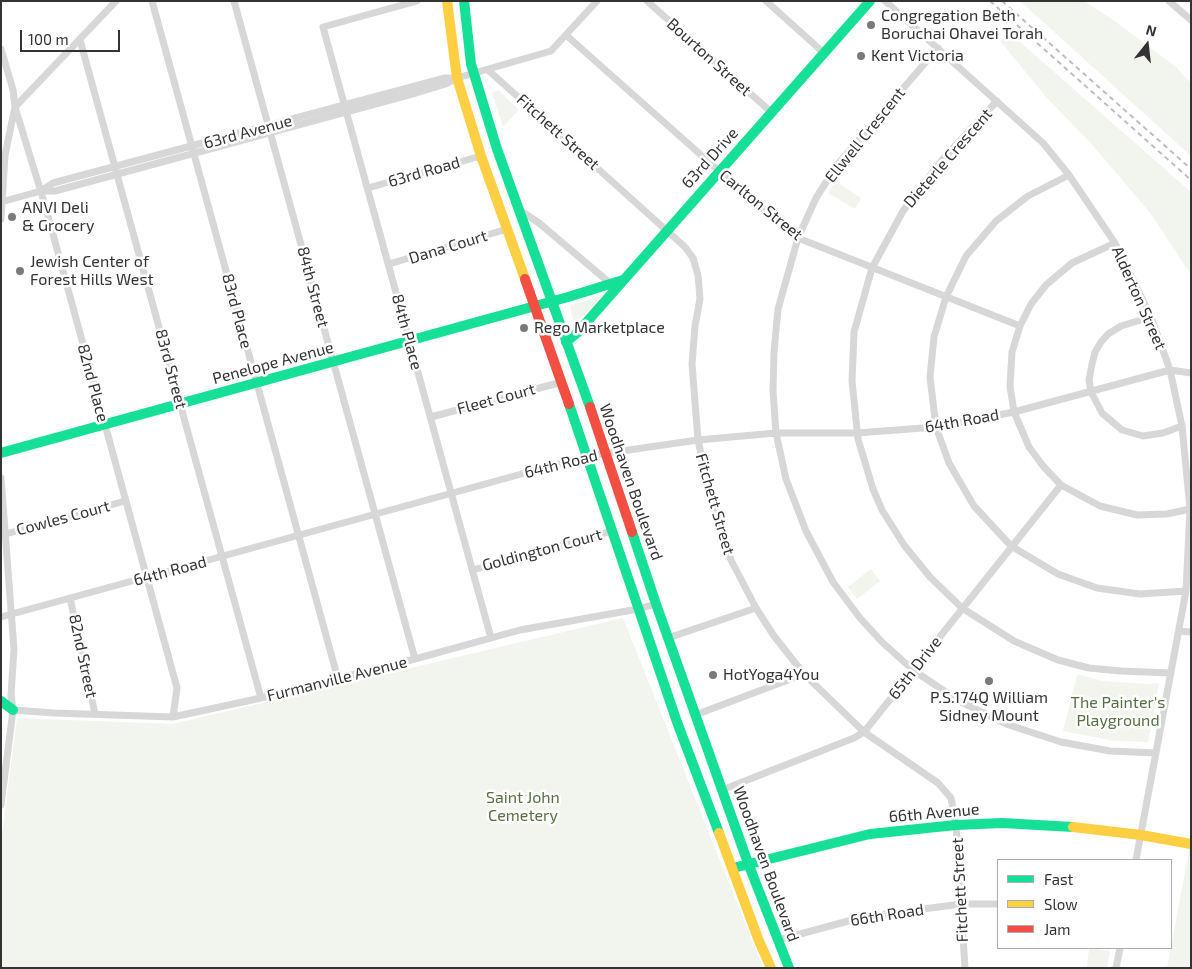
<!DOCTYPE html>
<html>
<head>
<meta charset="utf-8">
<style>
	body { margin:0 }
	#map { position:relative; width:1192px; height:969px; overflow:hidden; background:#fff; font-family:"Exo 2",sans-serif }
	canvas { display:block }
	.frame { position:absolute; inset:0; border:2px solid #333; pointer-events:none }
	.legend { position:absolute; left:997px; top:859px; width:175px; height:90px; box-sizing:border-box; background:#fff; border:1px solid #adadad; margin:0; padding:6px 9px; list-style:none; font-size:15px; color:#333 }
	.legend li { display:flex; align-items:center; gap:10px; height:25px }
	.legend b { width:25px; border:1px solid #adadad }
	.north { position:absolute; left:1122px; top:20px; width:50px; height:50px; -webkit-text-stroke:4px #fff; paint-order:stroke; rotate:16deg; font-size:14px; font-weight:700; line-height:20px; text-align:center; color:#333 }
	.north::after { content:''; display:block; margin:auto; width:18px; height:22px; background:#333; clip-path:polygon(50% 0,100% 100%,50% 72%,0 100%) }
	.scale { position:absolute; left:20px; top:30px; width:100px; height:22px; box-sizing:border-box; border:2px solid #333; border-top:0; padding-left:6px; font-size:15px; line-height:18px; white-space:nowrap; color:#333; -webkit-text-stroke:4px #fff; paint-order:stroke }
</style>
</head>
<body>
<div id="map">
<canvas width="1192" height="969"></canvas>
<div class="frame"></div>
<ul class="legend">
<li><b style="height:6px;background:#16e098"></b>Fast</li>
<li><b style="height:6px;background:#ffcf43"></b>Slow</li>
<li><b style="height:6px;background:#f24e42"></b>Jam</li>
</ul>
<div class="north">N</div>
<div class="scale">100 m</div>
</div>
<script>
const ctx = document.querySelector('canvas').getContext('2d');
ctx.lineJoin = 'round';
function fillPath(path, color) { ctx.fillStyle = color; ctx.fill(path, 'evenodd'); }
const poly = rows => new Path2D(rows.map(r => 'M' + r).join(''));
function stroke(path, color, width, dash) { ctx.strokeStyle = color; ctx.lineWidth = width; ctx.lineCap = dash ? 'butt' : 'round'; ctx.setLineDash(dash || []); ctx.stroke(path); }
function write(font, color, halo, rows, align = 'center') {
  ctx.font = font + ' "Exo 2",sans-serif'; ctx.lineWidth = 5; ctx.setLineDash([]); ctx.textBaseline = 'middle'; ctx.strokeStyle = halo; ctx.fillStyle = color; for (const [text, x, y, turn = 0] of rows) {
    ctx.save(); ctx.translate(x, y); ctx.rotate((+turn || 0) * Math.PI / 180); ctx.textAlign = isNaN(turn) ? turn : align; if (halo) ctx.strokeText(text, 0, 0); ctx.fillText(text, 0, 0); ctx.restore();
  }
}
fillPath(poly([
	[1020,1,1084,1,1116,22,1176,67,1191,83,1191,156],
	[1011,34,1191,192,1191,275,1151,214,1088,140,1046,97,1000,41],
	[498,90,519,110,503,127,492,92],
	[835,181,861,198,855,209,828,193],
	[602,296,576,323,574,323,570,305],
	[871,569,880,581,857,599,848,587],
	[623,618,763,968,1,968,1,842,17,718,173,724],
	[1077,674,1102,681,1147,684,1159,683,1148,742,1115,741,1063,731],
	[1191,839,1191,968,1167,968,1171,948],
	[1089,948,1110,951,1107,968,1087,968]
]), '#f1f5ed');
stroke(poly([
	[152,1,338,679],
	[234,1,415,659],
	[417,1,323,27,491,638],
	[647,1,771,112],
	[766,1,824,53],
	[885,1,1043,143,1069,175,1115,243,1151,317,1170,370,1182,426,1190,509,1186,591,1136,860],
	[1169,1,1191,20],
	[566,35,719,171,798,238,1020,326],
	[80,40,261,698],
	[938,48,837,165,816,198,798,238,778,309,774,352,773,391,776,433,786,479,806,531,833,582,860,618,882,642,913,670,959,701,1009,725,1061,742,1110,751,1156,753],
	[1,49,13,90,15,107,45,205,177,688,173,717],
	[488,70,685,247,693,258,698,275,700,299,695,326,692,364,698,440,714,513,731,560,756,608,774,636,804,674,864,732,938,783,951,798,956,825,965,968],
	[997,101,943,159,903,211,872,268,854,332,852,381,858,439,873,489,882,510,904,545,930,577,962,608,1014,641,1058,660,1089,668,1121,671,1171,673],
	[1069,175,1028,196,996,221,966,256,946,297,934,337,930,377,936,427,949,463,974,506,1011,546,1058,574,1097,588,1140,594,1186,591],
	[368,188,481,156],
	[41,191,53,183,445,78,456,78],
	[1,202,41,191,55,191,416,93,446,84,457,78,551,51,597,1],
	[518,209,539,223,611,284],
	[1,219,5,155,15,107,116,1],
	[1115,243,1072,263,1046,285,1031,304,1020,326,1012,352,1010,386,1014,412,1029,447,1043,466,1061,485,1100,506,1137,515,1167,514,1190,509],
	[389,264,507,229],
	[1151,317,1121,326,1108,334,1101,342,1095,352,1092,364,1089,380,1091,392,1102,413,1122,430,1143,436,1163,433,1182,426],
	[431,417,562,382],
	[1,478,14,649,11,695,13,710,1,805],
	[2,535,125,501],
	[473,570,612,531],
	[70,598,95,714],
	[1,617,587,456,698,440,776,433,857,433,936,427,1014,412,1170,370,1191,373],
	[1179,631,1191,632],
	[668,638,756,608],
	[13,710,54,713,173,717,261,698,415,659,520,630,638,609,656,604],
	[695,715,804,674],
	[722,790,854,738,864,732,1061,485],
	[778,940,863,917,961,904,998,904],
	[1116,968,1120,948]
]), '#d7d7d7', 7);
stroke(poly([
	[464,1,471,64,497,149,590,407],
	[566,342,577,333,870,1],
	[569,404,677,722,719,833],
	[1,453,568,297,623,280],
	[632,532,656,604,748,863,789,968],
	[1,701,13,710],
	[733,868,870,834,956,825,1002,823,1073,827]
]), '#16e098', 10);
stroke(poly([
	[447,1,457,78,481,156,525,279],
	[1073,827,1141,835,1191,844],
	[719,833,759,941,771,968]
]), '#ffcf43', 10);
stroke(poly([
	[525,279,569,404],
	[590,407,632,532]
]), '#f24e42', 10);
stroke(poly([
	[990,1,1191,180],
	[1002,1,1191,169]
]), '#bebebe', 2, [5, 4]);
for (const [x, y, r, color] of [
	[871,25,5,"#7a7a7a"],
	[861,56,5,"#7a7a7a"],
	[12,217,5,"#7a7a7a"],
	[20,271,5,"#7a7a7a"],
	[524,328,5,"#7a7a7a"],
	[713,675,5,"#7a7a7a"],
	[989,681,5,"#7a7a7a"]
]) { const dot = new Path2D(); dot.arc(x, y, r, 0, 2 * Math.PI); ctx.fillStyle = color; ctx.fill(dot); stroke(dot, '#fff', 2); }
write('16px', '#333', '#fff', [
	["Congregation Beth",881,16],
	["Boruchai Ohavei Torah",881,34],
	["Kent Victoria",871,56],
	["ANVI Deli",22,208],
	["& Grocery",22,226],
	["Jewish Center of",30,262],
	["Forest Hills West",30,280],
	["Rego Marketplace",534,328],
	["HotYoga4You",723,675],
	["P.S.174Q William",989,698,"center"],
	["Sidney Mount",989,716,"center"]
], 'left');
write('16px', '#333', '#fff', [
	["Bourton Street",709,57,42],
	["63rd Avenue",248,132,-15],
	["Fitchett Street",558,132,42],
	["Ellwell Crescent",865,135,-51],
	["63rd Drive",710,158,-48],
	["Dieterle Crescent",948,158,-49],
	["63rd Road",424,172,-16],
	["Carlton Street",761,205,39],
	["Dana Court",448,247,-17],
	["84th Street",313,287,75],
	["Alderton Street",1139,298,66],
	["83rd Place",237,311,75],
	["84th Place",407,332,75],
	["Penelope Avenue",273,363,-15],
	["83rd Street",171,369,75],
	["82nd Place",93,383,75],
	["Fleet Court",496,399,-15],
	["64th Road",962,421,-10],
	["64th Road",561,464,-14],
	["Woodhaven Boulevard",631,482,71],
	["Fitchett Street",715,504,74],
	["Cowles Court",63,518,-15],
	["Goldington Court",542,550,-15],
	["64th Road",170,571,-15],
	["82nd Street",83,656,78],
	["65th Drive",915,668,-52],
	["Furmanville Avenue",337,679,-14],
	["66th Avenue",934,813,-5],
	["Woodhaven Boulevard",766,864,70],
	["Fitchett Street",960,890,-93],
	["66th Road",887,915,-9]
]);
write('16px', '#56703f', '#fff', [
	["The Painter's",1118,703],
	["Playground",1118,721],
	["Saint John",523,798],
	["Cemetery",523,816]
]);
</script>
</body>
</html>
